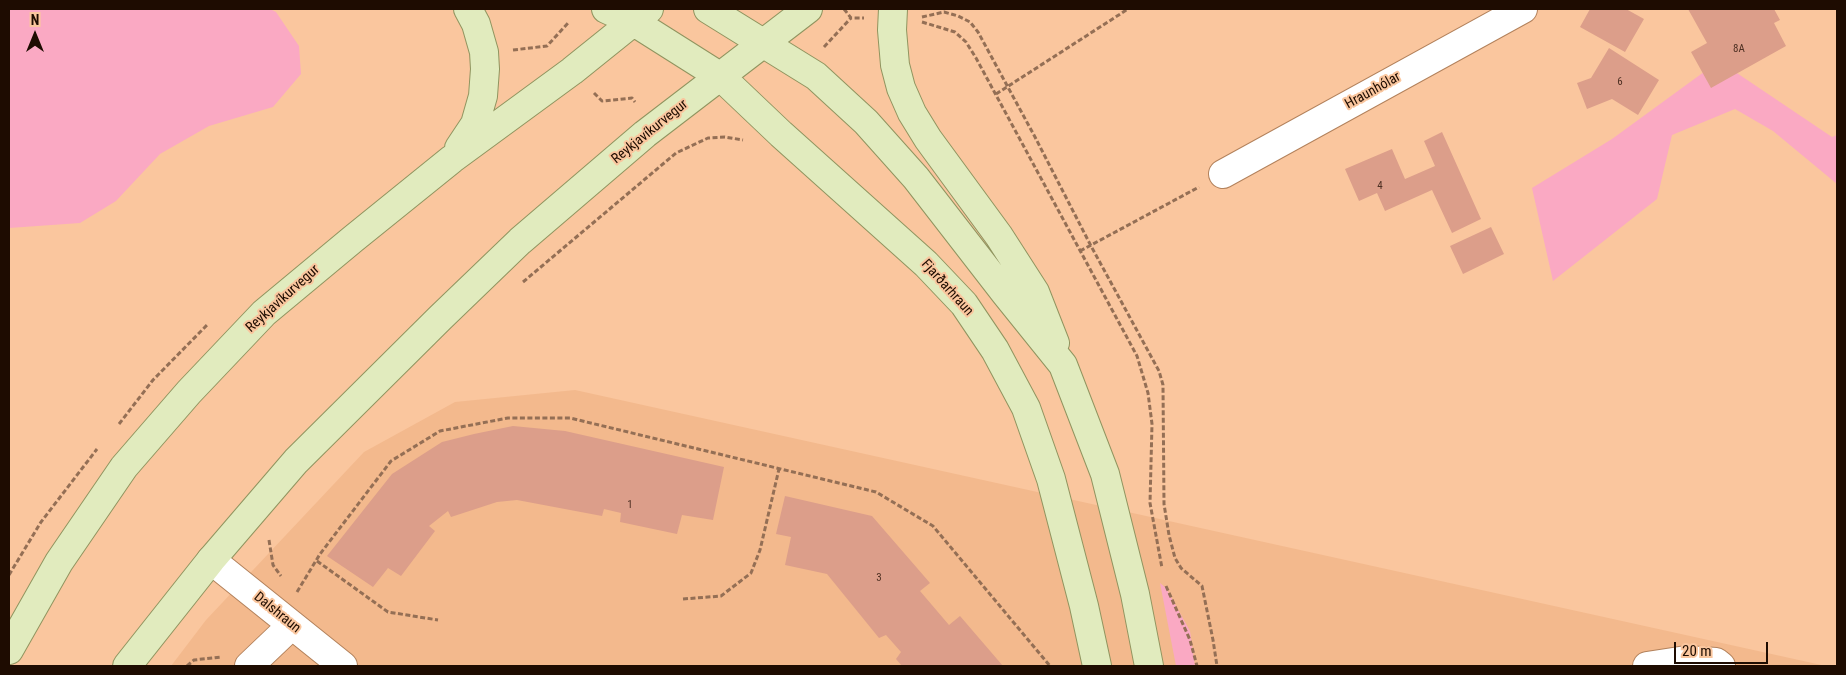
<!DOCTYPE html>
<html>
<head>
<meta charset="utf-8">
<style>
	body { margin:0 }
	#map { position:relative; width:1846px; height:675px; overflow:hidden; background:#fac69e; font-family:"Roboto Condensed",sans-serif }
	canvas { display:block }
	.frame { position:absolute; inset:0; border:10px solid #1e0c01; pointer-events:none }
	.north { position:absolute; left:10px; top:10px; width:50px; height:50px; -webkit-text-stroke:4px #fac69e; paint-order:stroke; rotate:0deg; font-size:14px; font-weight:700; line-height:20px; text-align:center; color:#1e0c01 }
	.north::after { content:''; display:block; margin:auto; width:18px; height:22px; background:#1e0c01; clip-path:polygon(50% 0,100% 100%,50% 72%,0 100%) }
	.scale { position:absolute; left:1674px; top:642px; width:94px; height:22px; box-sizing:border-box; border:2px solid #1e0c01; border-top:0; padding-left:6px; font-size:15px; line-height:18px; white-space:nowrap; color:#1e0c01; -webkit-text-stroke:4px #fac69e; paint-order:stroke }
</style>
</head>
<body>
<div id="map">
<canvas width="1846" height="675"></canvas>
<div class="frame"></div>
<div class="north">N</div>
<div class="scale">20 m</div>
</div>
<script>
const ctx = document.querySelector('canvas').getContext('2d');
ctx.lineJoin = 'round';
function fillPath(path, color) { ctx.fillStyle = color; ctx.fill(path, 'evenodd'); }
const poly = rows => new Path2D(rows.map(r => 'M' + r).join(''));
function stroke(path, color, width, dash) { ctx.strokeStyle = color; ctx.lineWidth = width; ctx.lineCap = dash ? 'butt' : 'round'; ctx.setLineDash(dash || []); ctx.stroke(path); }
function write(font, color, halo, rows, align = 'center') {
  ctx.font = font + ' "Roboto Condensed",sans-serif'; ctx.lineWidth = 4; ctx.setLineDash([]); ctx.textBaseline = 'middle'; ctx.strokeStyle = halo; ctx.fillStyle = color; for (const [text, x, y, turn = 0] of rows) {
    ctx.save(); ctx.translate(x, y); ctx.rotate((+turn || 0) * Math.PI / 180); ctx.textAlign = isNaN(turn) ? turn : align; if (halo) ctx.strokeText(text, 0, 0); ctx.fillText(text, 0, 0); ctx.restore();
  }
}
fillPath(poly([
	[575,390,1826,666,171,666,206,620,364,452,455,402]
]), '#f3b98d');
fillPath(poly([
	[9,9,270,9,276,12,299,46,301,74,273,107,209,126,160,154,116,201,80,223,9,228],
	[1719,61,1832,137,1837,135,1837,184,1773,131,1735,109,1672,135,1657,199,1553,281,1532,188,1612,139],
	[1160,583,1166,588,1190,631,1195,666,1176,666]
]), '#faa9c3');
fillPath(poly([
	[1590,9,1626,9,1644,19,1625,52,1580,27],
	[1688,9,1774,9,1780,20,1774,23,1786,46,1711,88,1691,52,1707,43],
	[1609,48,1659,80,1638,115,1612,99,1587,109,1577,83,1591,78],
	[1442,132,1481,219,1452,233,1432,190,1385,211,1377,193,1359,201,1345,169,1392,149,1405,179,1435,166,1424,141],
	[1491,227,1504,254,1463,274,1450,246],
	[513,426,565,431,724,467,713,520,682,515,677,534,620,522,621,513,604,509,602,516,517,500,497,502,451,517,448,511,429,526,435,531,401,576,388,568,373,587,327,556,392,474,442,442,474,434],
	[785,496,872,516,930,583,920,591,949,625,960,616,1003,666,902,666,896,659,901,652,886,635,879,638,827,574,785,565,791,537,776,534]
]), '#dc9e8a');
const minor = poly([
	[1223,174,1523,9],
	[211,560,343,666],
	[249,666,292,625],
	[1647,666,1686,660,1716,662,1721,666]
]);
const major = poly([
	[606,9,634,22,721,77,781,134,926,264,964,304,995,350,1026,408,1051,479,1084,606,1097,666],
	[708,9,816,76,866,122,916,178,1005,293,1063,365,1105,474,1135,594,1149,666],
	[893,9,892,30,895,65,901,88,912,113,928,139,999,236,1035,292,1055,343],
	[459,148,475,124,483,96,485,69,484,52,476,24,468,9],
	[9,650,59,562,124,467,189,392,264,313,353,239,452,159,572,71,649,9],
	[127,666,211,560,296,461,440,318,520,241,645,134,808,9]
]);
stroke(minor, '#b3825c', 30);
stroke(major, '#90945f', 30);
stroke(poly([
	[844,9,851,18,864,18],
	[922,17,944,12,958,16,970,22,978,32,1035,137,1091,246,1159,371,1163,385,1164,504,1169,535,1175,558,1181,568,1202,586,1213,640,1217,666],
	[922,22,955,32,966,42,976,58,1137,356,1148,393,1152,424,1150,503,1162,568],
	[824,47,851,18],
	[513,50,547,46,569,22],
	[594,93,602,101,632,98,635,102],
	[996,94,1128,9],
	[1080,251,1199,187],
	[523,282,676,153,708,138,725,137,743,140],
	[119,424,153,380,208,324],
	[269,540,273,565,281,576],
	[317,561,388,612,438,620],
	[9,575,41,522,97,449],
	[1166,586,1190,640,1197,666],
	[297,592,320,554,391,461,440,431,508,418,570,418,876,492,933,526,1050,666],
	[683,599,721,596,751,573,760,550,779,469],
	[187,666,194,660,221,657]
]), '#946f55', 3, [5, 2.5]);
stroke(minor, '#fff', 28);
stroke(major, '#e1ebbe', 28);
write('11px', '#4e3023', null, [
	["8A",1739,49],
	["6",1620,82],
	["4",1380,186],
	["1",630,505],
	["3",879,578]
]);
write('14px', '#1e0c01', '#fac69e', [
	["Hraunhólar",1373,91,-29],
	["Reykjavíkurvegur",650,132,-39],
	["Fjarðarhraun",947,288,48],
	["Reykjavíkurvegur",283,299,-42],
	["Dalshraun",277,613,39]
]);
</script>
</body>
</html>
